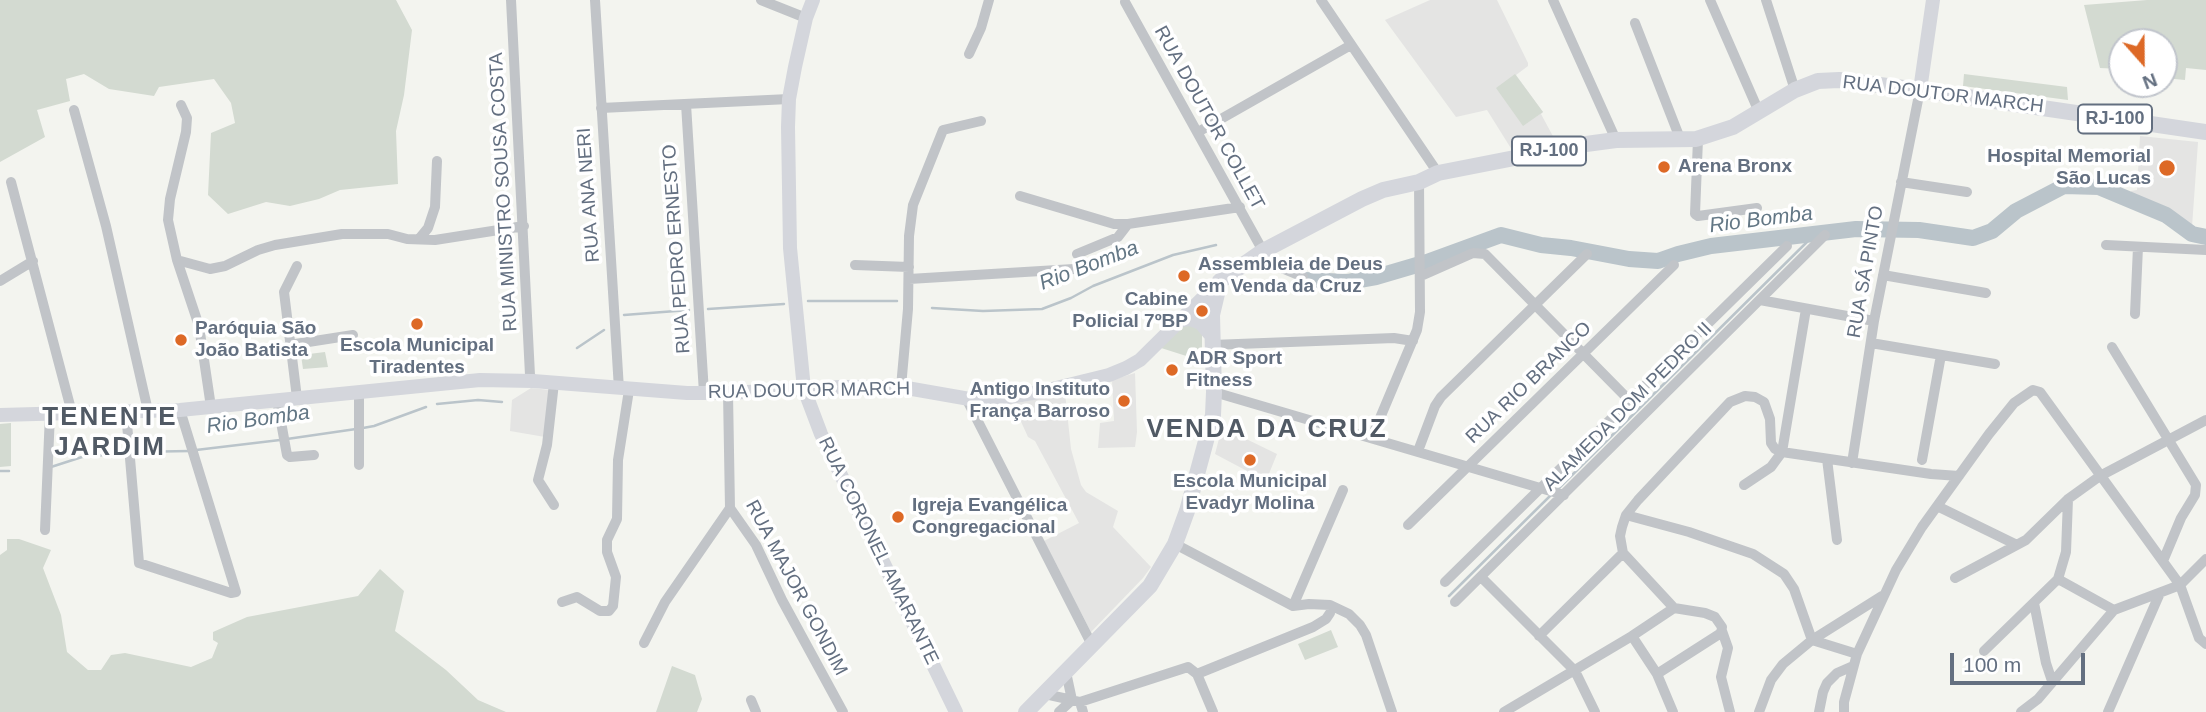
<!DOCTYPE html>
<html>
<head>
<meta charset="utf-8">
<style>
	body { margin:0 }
	#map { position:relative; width:2206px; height:712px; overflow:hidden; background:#f3f4ef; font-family:Arial,sans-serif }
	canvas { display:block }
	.north { position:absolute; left:2108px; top:28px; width:70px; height:70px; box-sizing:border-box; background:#fff; border:2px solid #c1c5cc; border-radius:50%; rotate:159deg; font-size:19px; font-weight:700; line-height:28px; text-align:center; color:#636f80 }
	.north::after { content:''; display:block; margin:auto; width:24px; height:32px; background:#dd6926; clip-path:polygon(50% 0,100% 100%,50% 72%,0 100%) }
	.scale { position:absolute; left:1950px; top:653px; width:135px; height:32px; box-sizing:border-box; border:4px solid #636f80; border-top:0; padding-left:9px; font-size:21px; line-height:24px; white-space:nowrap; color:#636f80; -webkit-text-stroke:5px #fff; paint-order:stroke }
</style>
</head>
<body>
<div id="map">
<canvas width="2206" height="712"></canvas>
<div class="north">N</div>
<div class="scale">100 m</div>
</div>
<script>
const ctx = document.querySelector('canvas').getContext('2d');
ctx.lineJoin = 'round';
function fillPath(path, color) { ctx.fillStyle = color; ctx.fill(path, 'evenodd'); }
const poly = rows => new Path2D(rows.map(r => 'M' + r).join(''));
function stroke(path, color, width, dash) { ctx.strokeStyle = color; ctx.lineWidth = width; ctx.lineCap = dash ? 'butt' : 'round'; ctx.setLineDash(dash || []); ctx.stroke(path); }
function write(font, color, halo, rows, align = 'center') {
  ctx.font = font + ' Arial,sans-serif'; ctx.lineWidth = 7; ctx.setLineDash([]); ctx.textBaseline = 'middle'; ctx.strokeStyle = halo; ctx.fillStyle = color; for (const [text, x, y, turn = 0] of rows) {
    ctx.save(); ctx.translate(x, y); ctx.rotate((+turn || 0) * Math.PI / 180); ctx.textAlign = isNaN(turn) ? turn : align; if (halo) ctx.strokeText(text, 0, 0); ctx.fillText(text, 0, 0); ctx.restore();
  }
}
fillPath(poly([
	[1430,0,1497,0,1528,63,1528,66,1516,75,1543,112,1541,114,1555,140,1512,150,1487,110,1456,117,1385,20],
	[2140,136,2198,142,2192,227,2168,208,2131,194,2131,191,2137,190],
	[1135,373,1137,432,1135,447,1098,448,1100,423,1114,421,1112,380],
	[531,388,550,390,545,437,510,431,512,400],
	[1065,393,1071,449,1081,485,1086,492,1118,511,1113,527,1151,567,1143,578,1091,632,1044,541,1079,523,1035,441,1028,437,1013,404],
	[1221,431,1238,435,1277,454,1266,481,1215,454]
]), '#e4e4e3');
fillPath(poly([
	[0,0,396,0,412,30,404,95,396,131,398,184,340,190,319,199,290,206,266,202,228,214,208,195,211,133,235,123,231,103,214,79,159,87,154,96,109,89,84,74,66,79,70,101,37,110,45,137,0,162],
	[2147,0,2206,0,2206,70,2186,68,2185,80,2164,78,2164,42,2122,42,2122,69,2100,68,2084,5],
	[1515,74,1543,112,1523,126,1496,88],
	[1964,74,2067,87,2068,100,1963,86],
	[1195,324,1202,334,1202,361,1158,347,1181,325],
	[325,352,328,367,303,369,301,355],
	[11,423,11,466,0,467,0,424],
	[7,539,19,539,51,550,43,568,61,615,67,652,88,670,101,670,111,655,125,653,191,667,212,658,218,643,213,640,213,632,247,617,358,596,380,569,404,591,395,631,446,670,478,700,506,712,0,712,0,555,7,550],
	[1331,630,1338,647,1305,660,1298,644],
	[672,666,695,675,702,699,697,712,656,712]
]), '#d3dad1');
stroke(poly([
	[808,301,897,301],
	[932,308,983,311,1042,309,1071,298,1093,286,1173,255,1216,245],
	[708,309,784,304],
	[624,315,689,310],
	[577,348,604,330],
	[437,404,478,400,502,402],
	[363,428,374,426,426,407],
	[287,439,356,429],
	[196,450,280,440],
	[133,452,190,451],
	[51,467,82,457,127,453],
	[0,471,9,471],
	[1556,491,1815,234],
	[1449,596,1551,495]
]), '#bac4ca', 2.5);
stroke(poly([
	[1305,280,1348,282,1376,277,1427,262,1501,235,1541,245,1571,248,1629,259,1658,261,1678,254,1711,246,1856,229,1919,230,1973,238,1992,231,2016,211,2064,186,2099,187,2166,215,2192,234,2206,237]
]), '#bac4ca', 16);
stroke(poly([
	[511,0,530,375,533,381],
	[595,0,619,389],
	[761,0,806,18],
	[1321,0,1438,173],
	[1553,0,1616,140],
	[1710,0,1759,112],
	[1766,0,1795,90],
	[1125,2,1263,251],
	[1635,23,1681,141],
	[969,54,981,28,989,0],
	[686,104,704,393],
	[181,105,187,118,186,132,170,199,168,220,177,260,199,326,211,407],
	[601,108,789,99],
	[74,110,106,226,148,411],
	[1198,132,1351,45],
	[1698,139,1695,214,1698,216,1757,208],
	[11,182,72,413],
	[1901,182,1967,192],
	[1020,196,1114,224,1128,224],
	[419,239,428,228,435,207,437,161],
	[2106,245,2206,250],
	[1077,254,1118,237,1128,224,1240,207],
	[1255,257,1303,277],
	[177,260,210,269,225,266,258,250,275,245,342,234,388,234,407,239,435,240,524,226],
	[855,265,909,267],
	[1883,275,1986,293],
	[1421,276,1473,253,1485,254,1630,401],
	[909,279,1074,269],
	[0,281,33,261],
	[1760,300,1874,321],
	[2135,314,2138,247],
	[1871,343,1995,364],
	[289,345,353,335],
	[1212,345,1394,338,1413,341],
	[2112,347,2196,485,2195,495,2181,518,2163,561],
	[901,387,908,309,909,236,913,205,943,130,981,121],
	[1214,392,1564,495],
	[728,393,730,508,756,545,782,600,843,712],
	[297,398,284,292,297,266],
	[966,398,1092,645],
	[277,400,287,455,290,457,314,455],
	[126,412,139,563,231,593,236,592,180,410],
	[1372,437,1417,330,1420,312,1419,182],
	[1418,451,1435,406,1441,397,1587,254],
	[1827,459,1837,540],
	[1922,460,1941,355],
	[1852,463,1874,321,1920,90],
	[359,465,359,391],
	[1744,485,1771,467,1782,452,1806,309],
	[554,505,538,480,547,445,554,383],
	[1937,506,2017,545],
	[1626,515,1689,532,1753,554,1784,574,1794,589,1812,640,1857,654],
	[1408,525,1674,265],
	[45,530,50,414],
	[1175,544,1293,606,1309,604,1330,605,1349,614,1360,625,1366,635,1392,712],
	[1481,577,1575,671,1595,712],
	[1955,578,2026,540,2068,499,2100,476,2206,420],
	[2058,579,2114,610],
	[1445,582,1787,246],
	[562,602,577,597,600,611,609,611,613,606,616,577,607,552,607,540,617,519,618,460,629,390],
	[1455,602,1825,235],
	[2034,603,2046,663,2052,681],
	[1293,606,1343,490],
	[1722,631,1728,648,1721,677,1730,712],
	[1539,636,1623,553],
	[1632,636,1657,674,1673,712],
	[644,643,665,602,730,508],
	[1984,651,2058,579,2066,552,2068,499],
	[1197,674,1213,712],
	[1657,674,1721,633,1722,627,1715,617,1705,613,1674,608,1623,553,1620,536,1622,527,1626,515,1638,500,1730,402,1745,396,1755,397,1764,402,1770,419,1771,443,1775,449,1782,452,1931,474,1959,476],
	[1045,694,1072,700,1066,672],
	[751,700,756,712],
	[1080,702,1083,712],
	[1059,712,1072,700,1080,702,1188,667,1197,674,1313,627,1326,619,1330,613],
	[1504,712,1632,636,1674,608],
	[1759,712,1771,680,1783,664,1812,640,1882,596],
	[1819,712,1823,692,1827,683,1837,673,1853,666],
	[1844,712,1844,702,1857,654,1896,570,1922,527,1989,434,2014,403,2033,390,2040,392,2180,585,2199,638,2206,644],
	[2021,712,2038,699,2114,610,2180,585,2206,559],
	[2108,712,2160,593]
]), '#c1c4c8', 10);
stroke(poly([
	[813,0,806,18,795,67,789,99,788,127,790,248,804,389,821,434,956,712],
	[1920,90,1933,0],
	[0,415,180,410,480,380,533,381,687,393,728,393,840,387,901,387,981,401,993,400,1044,391,1109,375,1126,368,1140,360,1220,281]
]), '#d4d6dc', 14);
stroke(poly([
	[1181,319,1190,318,1201,322,1211,334],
	[1026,712,1150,586,1175,544,1187,511,1213,415,1214,392,1212,315,1220,281,1263,251,1362,199,1383,190,1419,182,1438,173,1586,144,1616,140,1696,139,1733,127,1795,90,1818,81,1839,80,1920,90,2206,132]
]), '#d4d6dc', 16);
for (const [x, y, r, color] of [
	[1664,167,7,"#dd6926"],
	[2167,168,9,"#dd6926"],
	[1184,276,7,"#dd6926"],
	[1202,311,7,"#dd6926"],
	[417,324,7,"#dd6926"],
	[181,340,7,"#dd6926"],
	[1172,370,7,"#dd6926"],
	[1124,401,7,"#dd6926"],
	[1250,460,7,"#dd6926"],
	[898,517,7,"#dd6926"]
]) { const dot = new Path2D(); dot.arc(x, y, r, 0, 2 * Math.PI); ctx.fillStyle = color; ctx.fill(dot); stroke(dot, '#fff', 2.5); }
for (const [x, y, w] of [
	[2115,119,74],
	[1549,151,74]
]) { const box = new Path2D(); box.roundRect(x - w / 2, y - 14.5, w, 29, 5); ctx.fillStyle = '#fff'; ctx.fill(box); stroke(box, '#636f80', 2); }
write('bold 18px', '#636f80', null, [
	["RJ-100",2115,119],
	["RJ-100",1549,151]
]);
write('19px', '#636f80', '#fff', [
	["RUA DOUTOR MARCH",1943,95,7],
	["RUA DOUTOR COLLET",1209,118,61],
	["RUA MINISTRO SOUSA COSTA",504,192,-93],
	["RUA ANA NERI",589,195,-94],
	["RUA PEDRO ERNESTO",677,249,-94],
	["RUA SÁ PINTO",1866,272,-80],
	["RUA RIO BRANCO",1529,383,-44],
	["RUA DOUTOR MARCH",809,391,-1],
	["ALAMEDA DOM PEDRO II",1628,407,-45],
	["RUA CORONEL AMARANTE",878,551,64],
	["RUA MAJOR GONDIM",796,588,62]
]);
write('bold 19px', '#636f80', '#fff', [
	["Hospital Memorial",2151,157,"right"],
	["São Lucas",2151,179,"right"],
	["Arena Bronx",1678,167],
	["Assembleia de Deus",1198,265],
	["em Venda da Cruz",1198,287],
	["Cabine",1188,300,"right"],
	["Policial 7ºBP",1188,322,"right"],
	["Paróquia São",195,329],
	["João Batista",195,351],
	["Escola Municipal",417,346,"center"],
	["Tiradentes",417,368,"center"],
	["ADR Sport",1186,359],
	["Fitness",1186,381],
	["Antigo Instituto",1110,390,"right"],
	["França Barroso",1110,412,"right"],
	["Escola Municipal",1250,482,"center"],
	["Evadyr Molina",1250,504,"center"],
	["Igreja Evangélica",912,506],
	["Congregacional",912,528]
], 'left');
write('italic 21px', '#637785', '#fff', [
	["Rio Bomba",1761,220,-7],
	["Rio Bomba",1089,266,-21],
	["Rio Bomba",258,420,-8]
]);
ctx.letterSpacing = '2px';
write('bold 26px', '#515a65', '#fff', [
	["TENENTE",110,418],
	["JARDIM",110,448],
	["VENDA DA CRUZ",1267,430]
]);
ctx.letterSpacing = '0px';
</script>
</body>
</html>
